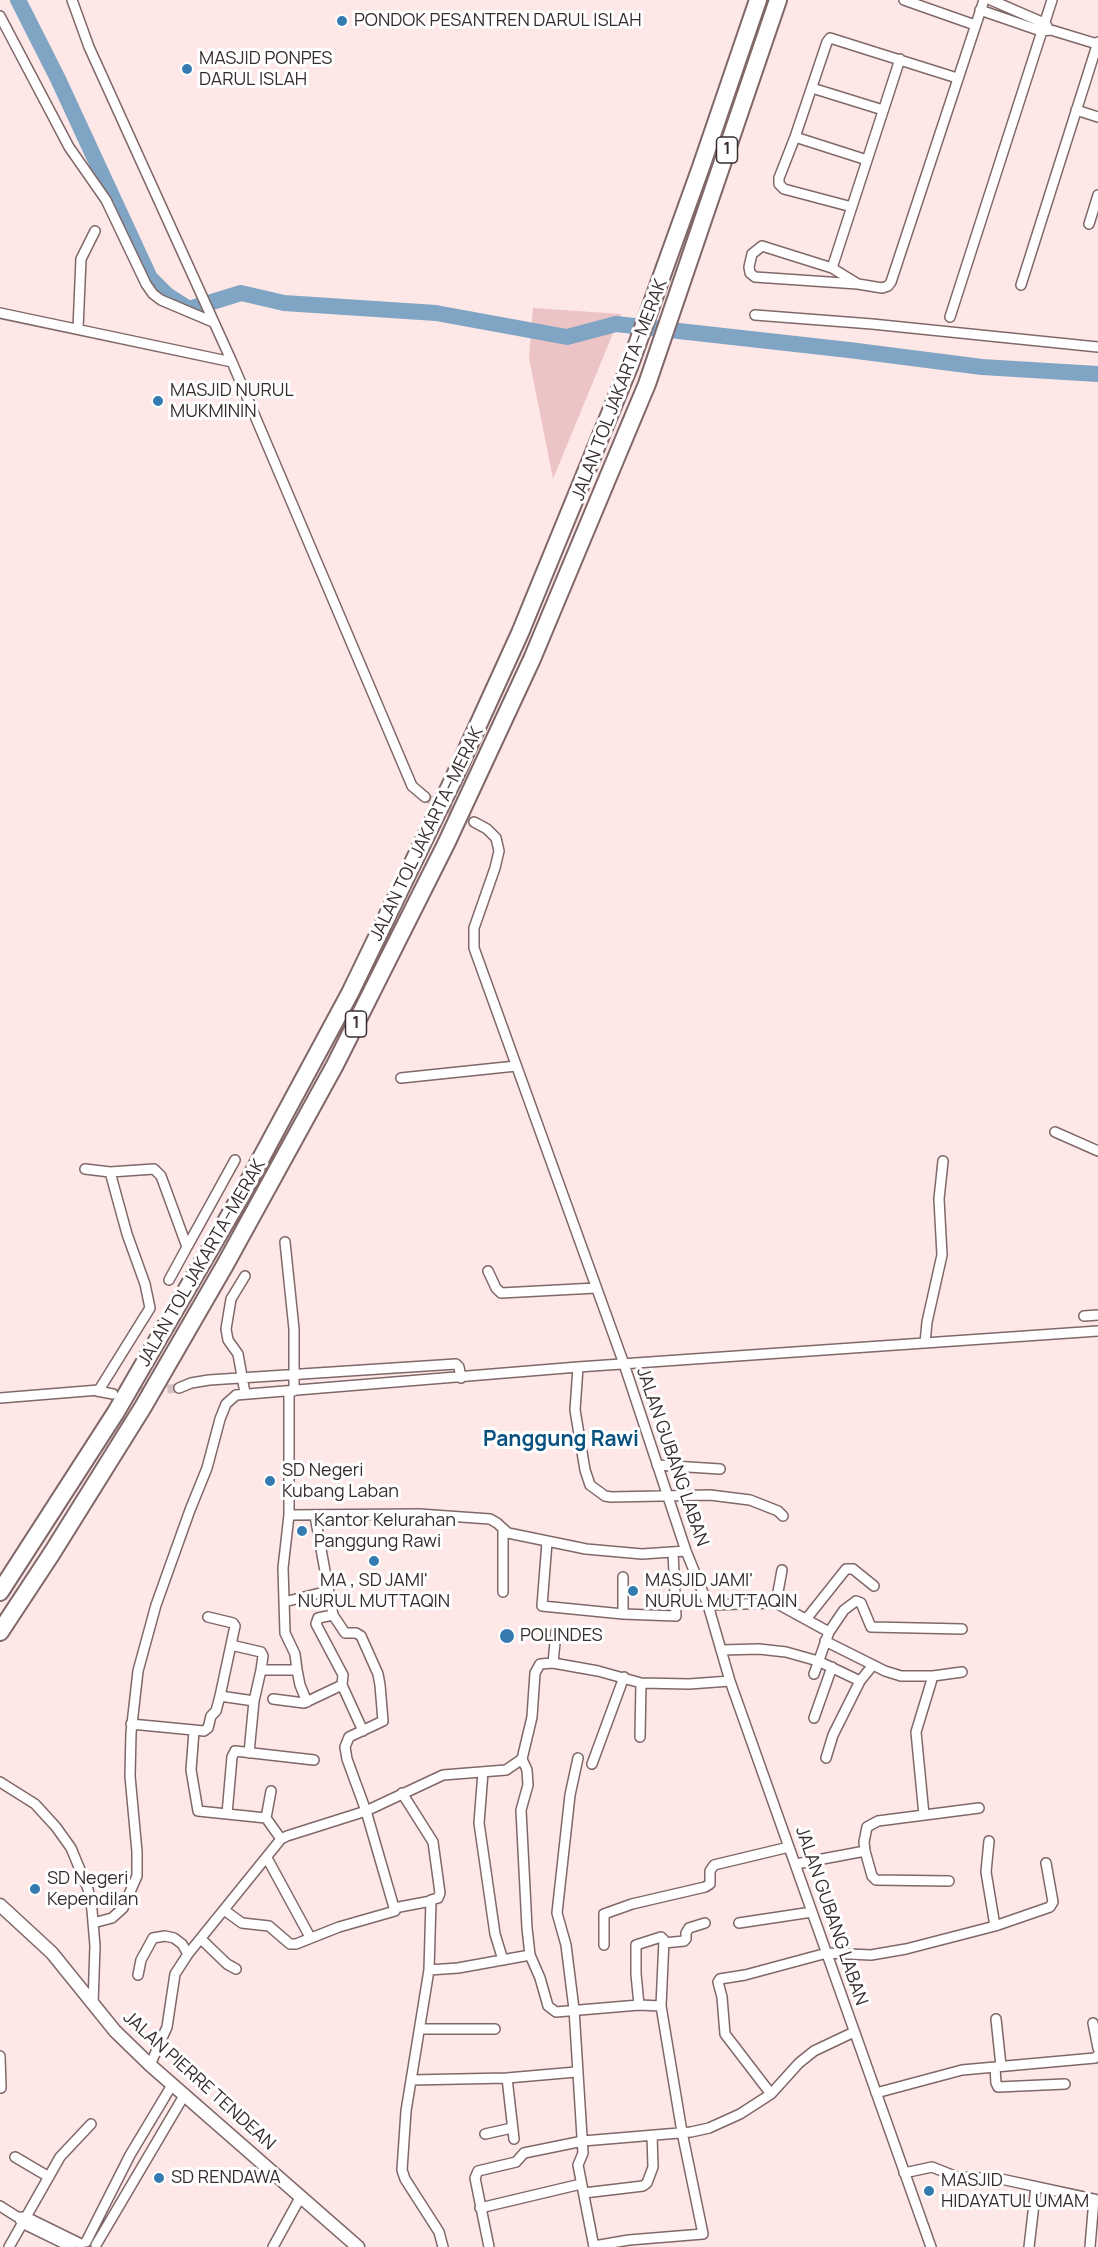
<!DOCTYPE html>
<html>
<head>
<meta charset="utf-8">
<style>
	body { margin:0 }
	canvas { display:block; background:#fee7e7 }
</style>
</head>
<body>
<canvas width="1098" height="2247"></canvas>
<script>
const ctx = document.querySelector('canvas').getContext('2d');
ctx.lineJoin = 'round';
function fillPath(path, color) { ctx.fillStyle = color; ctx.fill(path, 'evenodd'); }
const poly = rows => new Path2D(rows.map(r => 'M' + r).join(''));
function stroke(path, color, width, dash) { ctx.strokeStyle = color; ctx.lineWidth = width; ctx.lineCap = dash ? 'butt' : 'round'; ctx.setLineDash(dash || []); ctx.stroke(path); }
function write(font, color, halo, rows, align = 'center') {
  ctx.font = font + ' Manrope,sans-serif'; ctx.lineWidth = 6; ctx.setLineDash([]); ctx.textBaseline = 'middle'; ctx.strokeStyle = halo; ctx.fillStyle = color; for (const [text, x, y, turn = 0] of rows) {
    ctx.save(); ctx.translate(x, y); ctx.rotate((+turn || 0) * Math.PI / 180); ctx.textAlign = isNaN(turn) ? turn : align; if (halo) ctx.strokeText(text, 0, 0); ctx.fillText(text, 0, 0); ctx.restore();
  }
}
fillPath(poly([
	[533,308,621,314,553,479,529,358]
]), '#edc4c5');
stroke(poly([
	[18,0,58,79,150,278,167,295,189,309,241,293,284,303,436,313,567,337,616,324,849,350,982,367,1098,374]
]), '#80a5c4', 16);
stroke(poly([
	[425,797,474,822],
	[127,1393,179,1388]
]), '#d6c2c2', 9, [9, 4.5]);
const minor = poly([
	[72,0,89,47,232,362,412,786,425,797],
	[904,0,975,25],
	[991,0,1044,23,1047,26],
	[980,10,1041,31,1051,30,1097,44],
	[0,16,69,147,106,200,146,284,153,294,161,300,213,322],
	[812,88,883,110],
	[1076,110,1098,117],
	[795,137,827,42,830,38,957,78],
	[852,207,784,189,779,184,779,178,795,137,867,160],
	[1089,224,1098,195],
	[832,268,900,59],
	[858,284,832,268,762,246,752,254,749,267,750,273,755,277,858,284,882,288,888,286,891,282,984,0],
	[1021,285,1098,42],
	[0,313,232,362],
	[755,315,872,324,1098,347],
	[950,317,1052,0],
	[78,329,81,259,95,231],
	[474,822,487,829,496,838,499,851,495,868,474,928,474,948,624,1364,686,1551,708,1605,730,1681,931,2247],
	[401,1078,516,1066],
	[1055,1132,1098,1151],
	[110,1172,154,1169,161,1176,187,1247,169,1280],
	[285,1242,294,1329,294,1391],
	[187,1247,235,1160],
	[488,1271,496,1288,501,1293,596,1288],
	[245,1276,231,1299,226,1329,228,1340,238,1354,245,1393],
	[1084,1316,1098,1315],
	[925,1343,927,1322,942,1255,939,1199,943,1161],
	[578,1367,575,1410,585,1470,590,1485,605,1496,611,1497,710,1495,750,1500,778,1511,783,1516],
	[179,1388,191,1383,209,1380,456,1364,459,1367,461,1378],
	[97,1391,113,1394],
	[289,1391,289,1515,419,1514,490,1519,497,1523,508,1533,586,1549,642,1554,686,1551],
	[0,1398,99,1390,150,1308,145,1284,127,1234,110,1172,85,1169],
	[657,1465,720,1469],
	[289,1515,283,1568,285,1633,295,1654,297,1670],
	[547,1542,542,1606,623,1614,676,1616,673,1552],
	[503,1592,503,1531],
	[284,1602,328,1591],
	[776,1603,782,1570],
	[708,1605,776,1603,829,1632],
	[623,1614,623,1577],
	[333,1615,318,1618,316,1624,343,1675,342,1685],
	[208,1617,233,1623,235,1626,220,1696],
	[807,1618,846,1569,853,1569,874,1586],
	[825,1641,885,1671,901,1676,933,1676,962,1672],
	[231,1645,261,1652,263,1656,261,1670],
	[721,1650,759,1649,786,1652,818,1661,860,1681],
	[553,1663,556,1632],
	[814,1674,829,1632,844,1610,856,1601,861,1603,871,1627,962,1629],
	[273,1699,304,1703,342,1685,363,1731],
	[814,1718,832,1667],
	[131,1724,204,1731,208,1728,211,1716,216,1711,220,1696,254,1701],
	[194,1731,191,1770,198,1811,266,1818,281,1839],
	[640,1737,641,1683],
	[249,1753,254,1701,261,1670,297,1670,300,1685,307,1702],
	[578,1758,570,1795,557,1913,566,1945,574,2009,583,2153,578,2165,594,2247],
	[826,1758,833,1735,860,1681,873,1665],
	[592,1764,624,1677],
	[483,1772,479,1823,495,1934,503,1960],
	[0,1782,35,1804,56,1827,71,1848,88,1889,92,1910,95,1946,93,2004],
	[402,1793,433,1842,440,1893,438,1898,431,1900,429,1970,406,2111,402,2170,405,2179,439,2232,443,2247],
	[227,1814,232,1757,235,1751,314,1760],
	[924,1815,916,1732,933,1676],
	[266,1818,271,1791],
	[989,1841,986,1872,995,1926],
	[865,1851,864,1842,867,1827,878,1821,979,1808],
	[267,1858,310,1937],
	[796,1864,865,1851,872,1876,876,1880,949,1881],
	[394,1908,431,1901],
	[224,1910,242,1923,269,1926,290,1944,296,1944,339,1927,395,1911,366,1811,347,1759,345,1747,349,1737,383,1721,380,1685,378,1674,361,1636,356,1633,345,1633,333,1615,315,1516],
	[93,1923,112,1918,123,1908,137,1876,137,1852,130,1776,131,1733,138,1671,156,1605,190,1510,207,1468,220,1419,226,1404,236,1395,578,1367,1098,1331],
	[739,1923,812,1912],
	[201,1939,227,1964,236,1969],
	[664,1943,684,1941,686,1939,686,1933,689,1928,705,1923],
	[604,1945,604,1914,632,1904,705,1887,710,1884,710,1871,714,1865,789,1847],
	[429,1970,458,1968,530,1955],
	[138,1975,141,1960,153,1938,165,1936,174,1938,182,1944,188,1954],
	[661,2006,664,1940,661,1937,636,1945,636,1974,639,2005,556,2012,548,2006,540,1978,530,1955,527,1928,521,1810,528,1785,527,1770,522,1759,532,1717,535,1673,540,1664,553,1663,598,1671,641,1683,689,1684,730,1681],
	[996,2019,1001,2066],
	[1093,2023,1098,2048],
	[420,2029,495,2029],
	[0,2056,1,2088],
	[150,2065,167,2027,175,1974,188,1954,281,1839,287,1836,366,1811,443,1775,506,1770,522,1759],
	[995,2067,996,2083,998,2087,1065,2084],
	[507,2078,514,2139],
	[411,2080,507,2078,576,2072],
	[876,2093,962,2070,1095,2058,1098,2055],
	[771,2094,725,2034,722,1997,718,1982,720,1979,745,1975,827,1953,871,1955,906,1949,995,1926,1050,1907,1053,1902,1046,1863],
	[485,2134,512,2128],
	[15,2157,49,2177],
	[904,2173,932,2167,957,2177,1001,2179,1098,2200],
	[584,2193,643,2186,647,2183,653,2167,652,2135],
	[0,2206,19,2218,22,2223,71,2247],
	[480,2208,581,2184],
	[21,2217,26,2217,81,2244],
	[86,2242,130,2155,172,2085],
	[96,2245,185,2094],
	[594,2246,629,2240,703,2234,682,2132,661,2006,639,2005],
	[9,2247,60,2157,91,2124],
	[273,2247,301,2196],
	[489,2247,475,2178,478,2171,516,2162,524,2153,583,2141,691,2132,709,2128,740,2114,771,2094,799,2063,814,2051,854,2032],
	[1029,2247,1036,2187],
	[1090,2247,1094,2199]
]);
const tertiary = poly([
	[0,1905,52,1953,115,2031,150,2065,358,2247]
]);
const motorway = poly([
	[0,1592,116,1412,239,1199,350,993,453,780,520,633,629,367,701,167,758,0],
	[0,1632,52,1553,143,1407,225,1265,335,1065,446,844,532,659,647,384,778,0]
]);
stroke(minor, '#806868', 12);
stroke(tertiary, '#806868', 15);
stroke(motorway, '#806868', 20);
stroke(minor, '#fff', 9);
stroke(tertiary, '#fff', 12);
stroke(motorway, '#fff', 16);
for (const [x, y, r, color] of [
	[342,21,6,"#357bb0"],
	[187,69,6,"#357bb0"],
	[158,401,6,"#357bb0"],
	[270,1481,6,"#357bb0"],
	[302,1531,6,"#357bb0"],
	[374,1561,6,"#357bb0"],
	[633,1591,6,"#357bb0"],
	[507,1636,8,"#357bb0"],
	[35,1889,6,"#357bb0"],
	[159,2178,6,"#357bb0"],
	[929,2191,6,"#357bb0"]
]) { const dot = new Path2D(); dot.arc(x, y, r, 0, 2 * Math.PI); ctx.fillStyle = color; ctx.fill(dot); stroke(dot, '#fff', 2); }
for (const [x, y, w] of [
	[727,150,21],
	[356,1024,21]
]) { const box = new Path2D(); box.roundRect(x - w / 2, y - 13, w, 26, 4.5); ctx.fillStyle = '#fff'; ctx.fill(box); stroke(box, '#382d2d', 1.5); }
write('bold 16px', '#382d2d', null, [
	["1",727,150],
	["1",356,1024]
]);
write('18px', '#382d2d', '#fff', [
	["PONDOK PESANTREN DARUL ISLAH",354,21],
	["MASJID PONPES",199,59],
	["DARUL ISLAH",199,80],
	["MASJID NURUL",170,391],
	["MUKMININ",170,412],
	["SD Negeri",282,1471],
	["Kubang Laban",282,1492],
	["Kantor Kelurahan",314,1521],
	["Panggung Rawi",314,1542],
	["MA , SD JAMI'",374,1581,"center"],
	["NURUL MUTTAQIN",374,1602,"center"],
	["MASJID JAMI'",645,1581],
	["NURUL MUTTAQIN",645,1602],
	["POLINDES",520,1636],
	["SD Negeri",47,1879],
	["Kependilan",47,1900],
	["SD RENDAWA",171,2178],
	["MASJID",941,2181],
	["HIDAYATUL UMAM",941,2202]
], 'left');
write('18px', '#382d2d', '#fff', [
	["JALAN TOL JAKARTA–MERAK",620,390,-69],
	["JALAN TOL JAKARTA–MERAK",427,834,-64],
	["JALAN TOL JAKARTA–MERAK",202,1263,-60],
	["JALAN GUBANG LABAN",672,1457,71],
	["JALAN GUBANG LABAN",831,1916,71],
	["JALAN PIERRE TENDEAN",199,2081,42]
]);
write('bold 21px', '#09517f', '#fff', [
	["Panggung Rawi",561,1440]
]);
</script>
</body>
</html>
